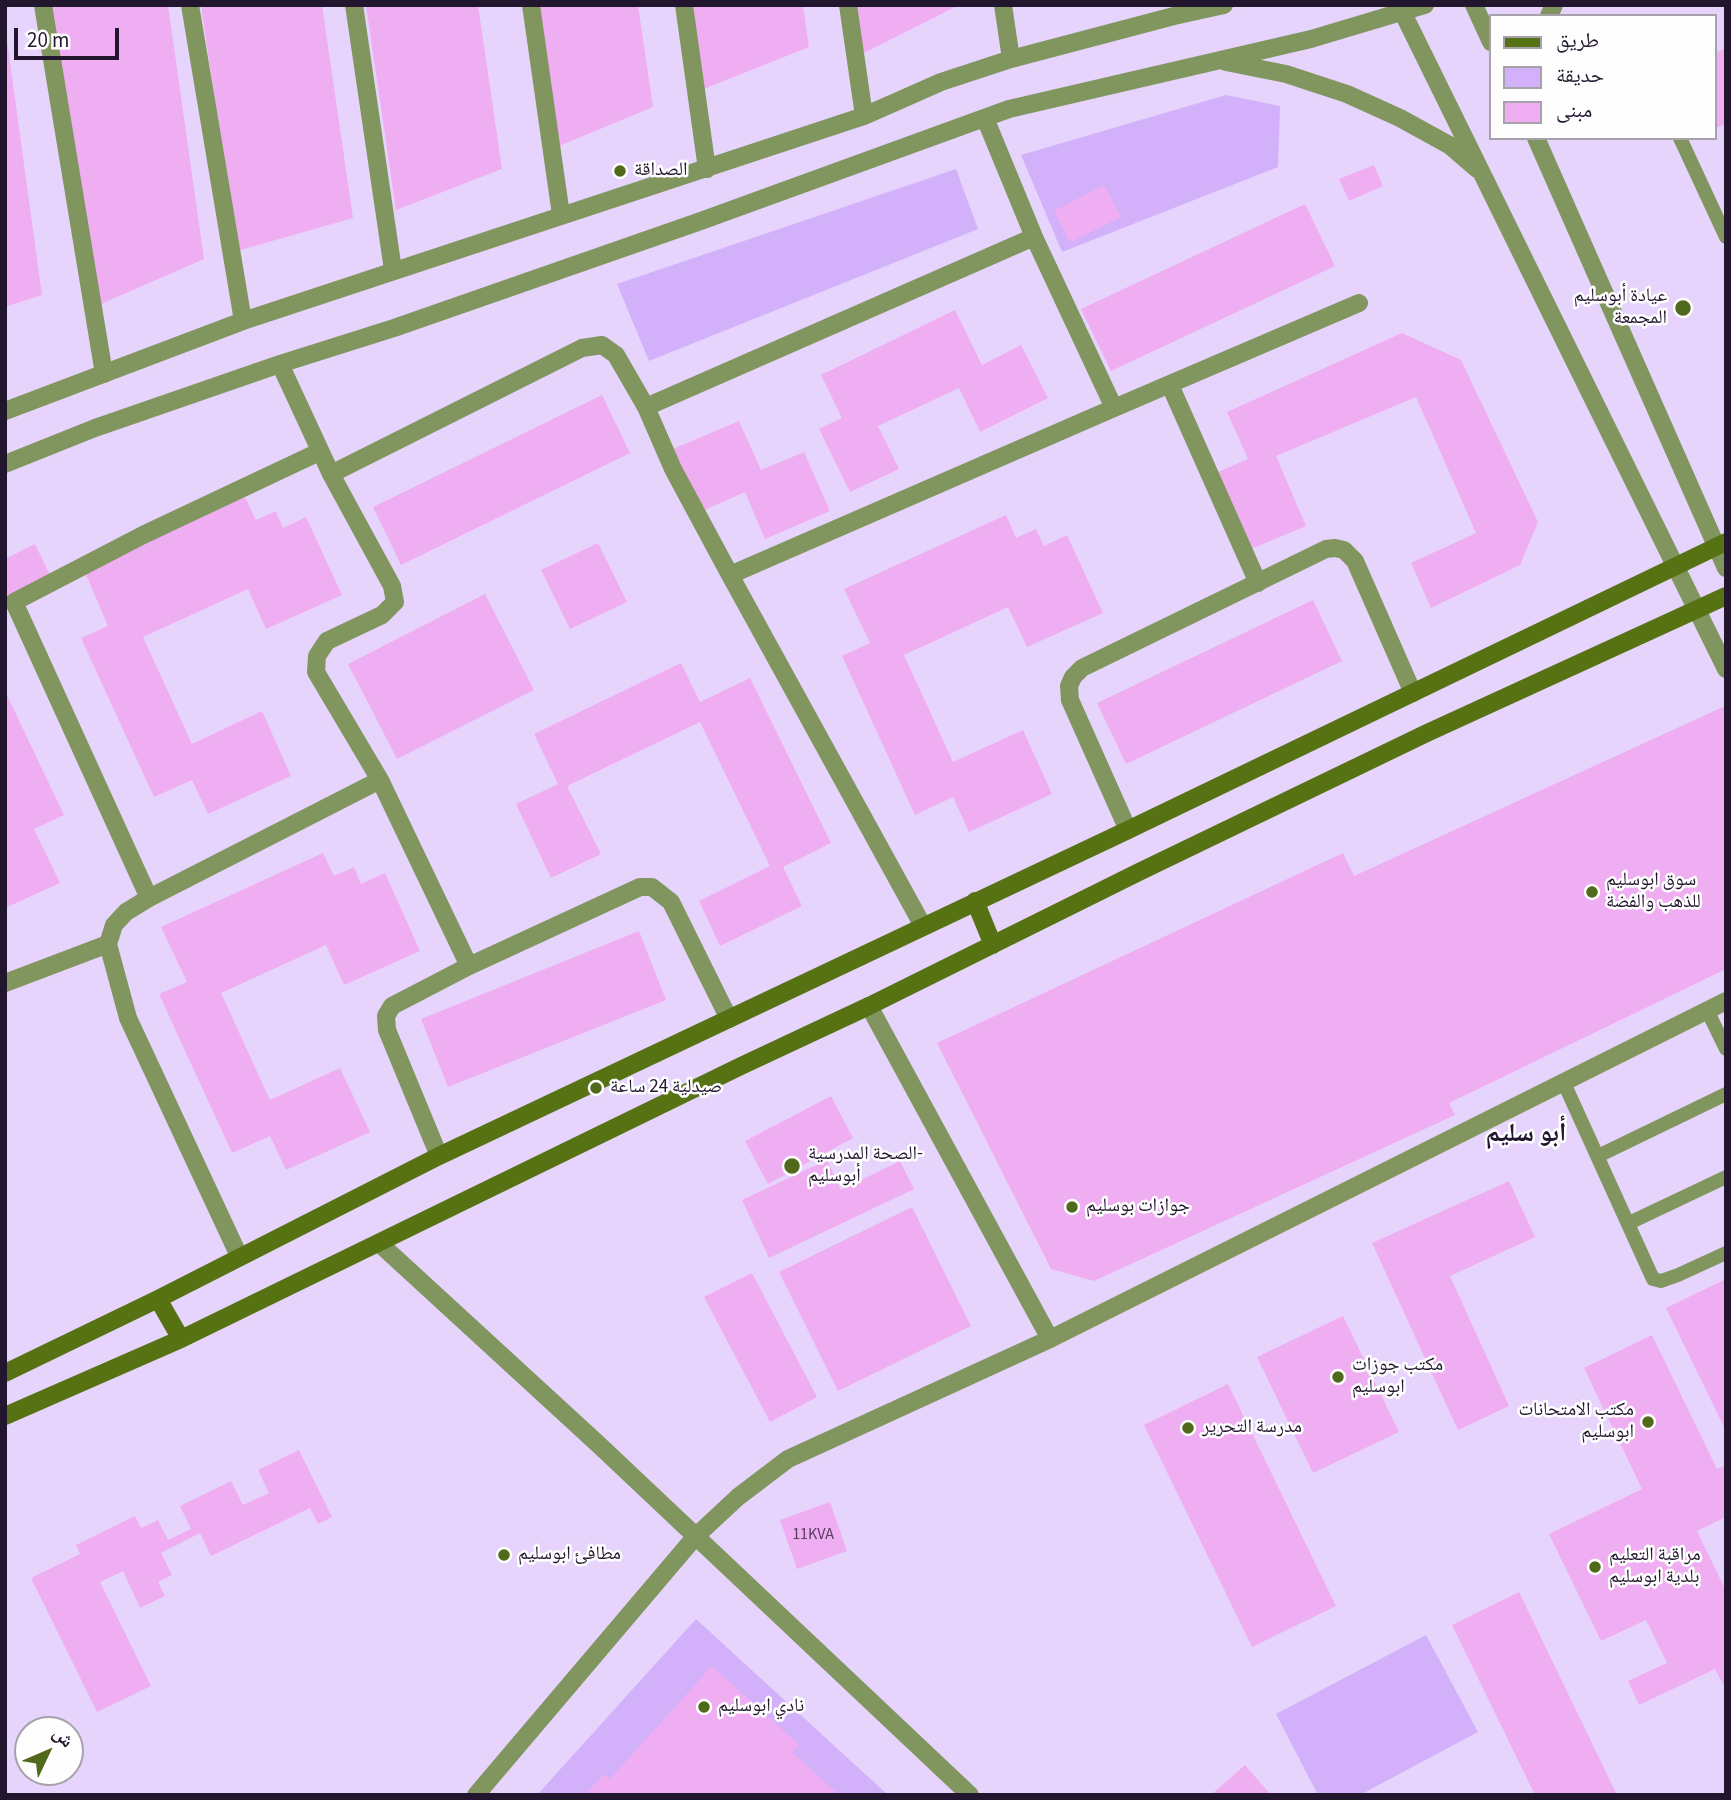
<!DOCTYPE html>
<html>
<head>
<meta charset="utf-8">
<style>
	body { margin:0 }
	#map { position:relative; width:1731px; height:1800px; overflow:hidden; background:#e6d4fc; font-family:"Source Sans 3","Noto Naskh Arabic",sans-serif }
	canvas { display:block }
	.frame { position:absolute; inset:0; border:7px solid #22162e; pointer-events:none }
	.legend { position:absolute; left:1489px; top:14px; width:228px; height:126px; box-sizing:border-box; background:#fefefe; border:2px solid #a6a1ab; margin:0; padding:9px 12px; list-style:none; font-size:21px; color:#22162e }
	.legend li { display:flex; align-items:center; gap:14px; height:35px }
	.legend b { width:35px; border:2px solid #a6a1ab }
	.north { position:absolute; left:14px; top:1716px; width:70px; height:70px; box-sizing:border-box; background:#fefefe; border:2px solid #a6a1ab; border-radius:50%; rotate:46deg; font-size:19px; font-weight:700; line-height:28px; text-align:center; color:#22162e }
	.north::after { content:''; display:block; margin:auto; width:24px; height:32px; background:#50691a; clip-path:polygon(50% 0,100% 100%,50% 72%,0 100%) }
	.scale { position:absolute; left:14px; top:28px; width:105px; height:32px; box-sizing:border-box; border:4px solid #22162e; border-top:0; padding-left:9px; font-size:21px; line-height:24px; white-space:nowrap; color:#22162e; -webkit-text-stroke:5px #fefefe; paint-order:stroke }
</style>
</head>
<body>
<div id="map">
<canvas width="1731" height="1800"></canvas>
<div class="frame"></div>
<ul class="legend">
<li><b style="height:9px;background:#567213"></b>طريق</li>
<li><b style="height:19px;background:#d3b1fa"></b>حديقة</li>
<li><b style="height:19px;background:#f0aef2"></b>مبنى</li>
</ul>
<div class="north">ش</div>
<div class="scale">20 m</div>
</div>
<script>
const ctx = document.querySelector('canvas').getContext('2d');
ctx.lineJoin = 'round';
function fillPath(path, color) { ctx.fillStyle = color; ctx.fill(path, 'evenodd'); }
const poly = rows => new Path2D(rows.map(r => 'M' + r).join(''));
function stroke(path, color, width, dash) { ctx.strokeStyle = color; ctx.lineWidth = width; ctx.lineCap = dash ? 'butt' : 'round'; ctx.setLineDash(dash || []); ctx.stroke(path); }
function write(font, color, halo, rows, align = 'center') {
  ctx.font = font + ' "Source Sans 3","Noto Naskh Arabic",sans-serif'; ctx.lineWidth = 5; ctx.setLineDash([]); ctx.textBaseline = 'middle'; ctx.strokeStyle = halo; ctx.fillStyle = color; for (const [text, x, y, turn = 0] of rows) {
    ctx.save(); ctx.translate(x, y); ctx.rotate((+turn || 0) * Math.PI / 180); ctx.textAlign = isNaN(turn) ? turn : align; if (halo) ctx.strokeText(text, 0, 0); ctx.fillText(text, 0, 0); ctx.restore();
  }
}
fillPath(poly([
	[1226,95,1280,106,1278,167,1062,252,1021,155],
	[956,169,978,229,649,361,617,284],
	[696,1619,888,1795,537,1795],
	[1426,1635,1478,1732,1360,1795,1318,1795,1276,1714]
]), '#d3b1fa');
fillPath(poly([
	[42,5,168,5,204,259,85,311],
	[201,5,322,5,353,218,237,251],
	[366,5,478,5,502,169,396,210],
	[537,5,638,5,653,107,559,146],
	[690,5,803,5,809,47,701,90],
	[852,5,959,5,860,55],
	[5,26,42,295,5,307],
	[1726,48,1726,124,1716,128,1715,53],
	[1374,165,1383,186,1349,201,1339,179],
	[1104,185,1121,217,1070,242,1054,211],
	[1305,204,1335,266,1111,371,1081,309],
	[955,310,982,365,1021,345,1048,398,980,432,959,388,878,426,899,469,850,492,819,429,842,418,821,375],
	[1402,333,1461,360,1538,522,1520,565,1431,608,1411,563,1476,533,1416,397,1276,456,1306,526,1251,549,1218,472,1248,459,1227,412],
	[602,395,630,453,401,565,373,507],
	[739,421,761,470,804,452,830,511,765,539,745,492,700,512,673,449],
	[245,497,256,520,276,511,283,528,306,517,342,595,266,629,248,589,143,637,192,744,262,711,291,776,208,814,192,780,154,797,81,638,108,626,84,570],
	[1006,515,1016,538,1036,529,1044,546,1067,535,1103,613,1027,647,1008,607,904,655,953,762,1023,730,1052,794,969,832,953,797,915,815,842,656,870,643,844,589],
	[598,543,627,602,570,629,541,570],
	[35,544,50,575,5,597,5,559],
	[485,594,534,690,397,759,348,664],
	[1313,600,1342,661,1126,764,1097,703],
	[681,663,700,702,750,678,831,843,783,867,802,906,720,946,699,901,770,866,700,722,567,786,601,854,551,878,516,804,558,784,534,734],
	[5,691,64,815,34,829,60,883,5,908],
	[1725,706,1726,969,1449,1103,1455,1115,1094,1281,1051,1269,937,1043,1343,853,1354,876],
	[323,853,334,876,354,867,361,884,385,873,420,951,344,985,326,945,221,993,270,1100,340,1068,370,1132,286,1170,270,1136,232,1153,159,994,187,982,161,927],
	[639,931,666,1000,448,1087,421,1019],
	[831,1096,853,1138,768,1184,745,1141],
	[827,1160,841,1190,900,1161,914,1189,769,1258,742,1200],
	[1509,1181,1535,1237,1450,1276,1509,1406,1458,1430,1372,1243],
	[912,1207,971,1326,838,1391,779,1272],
	[752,1273,817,1397,770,1422,704,1297],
	[1726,1279,1726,1431,1666,1308],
	[1343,1316,1399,1432,1313,1473,1257,1357],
	[1652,1335,1717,1469,1726,1465,1726,1517,1697,1531,1726,1591,1726,1690,1715,1669,1639,1705,1628,1681,1667,1663,1646,1620,1601,1641,1549,1534,1642,1489,1584,1368],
	[1228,1384,1336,1606,1252,1647,1144,1425],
	[299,1450,332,1517,318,1524,310,1508,211,1556,200,1533,161,1553,172,1575,158,1582,165,1596,140,1608,123,1571,100,1582,151,1686,97,1712,31,1578,80,1554,76,1545,135,1516,141,1528,158,1520,168,1540,191,1529,180,1506,231,1481,243,1505,269,1493,258,1470],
	[830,1502,847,1551,797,1569,780,1520],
	[1519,1592,1617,1795,1535,1795,1452,1625],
	[712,1666,799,1745,792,1752,839,1795,585,1795,604,1774,610,1779],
	[1245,1765,1271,1795,1211,1795]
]), '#f0aef2');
stroke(poly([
	[1680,138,1726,237],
	[1707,1010,1726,1049],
	[1564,1083,1653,1279,1661,1281,1678,1275,1726,1253],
	[1598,1156,1726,1094],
	[1629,1223,1726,1177]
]), '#81965f', 14);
stroke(poly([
	[43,5,104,374],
	[190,5,243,321],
	[354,5,393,270],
	[531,5,561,215],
	[684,5,707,169],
	[848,5,864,116],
	[1003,5,1011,59],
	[1399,5,1726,669],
	[1474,5,1491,42],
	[1549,16,1554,5],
	[1226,62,1286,74,1347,94,1400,118,1449,145,1477,169],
	[985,118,1034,237,1114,408,1359,303],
	[1536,138,1726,568],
	[1034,237,646,407,673,469,730,575,1114,408],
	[280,364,331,474,582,348,602,345,616,355,646,407],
	[1170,385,1258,583],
	[5,411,243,321,864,116,941,82,1011,59,1174,16,1224,5],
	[5,464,95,428,280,364,394,328,698,222,1009,109,1311,39,1425,5],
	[331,474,392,586,395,602,382,615,327,641,317,656,316,672,380,780,469,966],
	[730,575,923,926],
	[1128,830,1070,700,1069,686,1073,677,1082,668,1326,549,1335,548,1344,550,1355,561,1413,693],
	[149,898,14,602,143,535,319,452],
	[5,983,108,944],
	[869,1006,1050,1339],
	[439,1156,387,1030,386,1016,392,1006,469,966,640,887,652,887,671,902,729,1019],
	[379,1243,598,1444,970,1795],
	[239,1256,128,1018,108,944,114,925,126,912,149,898,380,780],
	[476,1795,695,1537,738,1497,788,1459,1050,1339,1726,1001]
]), '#81965f', 18);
stroke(poly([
	[975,901,993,945],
	[158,1299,181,1339],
	[5,1373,158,1299,439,1156,1128,830,1726,542],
	[5,1416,181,1339,741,1066,869,1006,1141,871,1427,733,1726,596]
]), '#567213', 18);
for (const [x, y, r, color] of [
	[620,171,7,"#50691a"],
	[1683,308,9,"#50691a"],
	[1592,892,7,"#50691a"],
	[596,1088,7,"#50691a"],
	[792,1166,9,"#50691a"],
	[1072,1207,7,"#50691a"],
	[1338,1377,7,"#50691a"],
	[1648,1422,7,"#50691a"],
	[1188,1428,7,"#50691a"],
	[504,1555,7,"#50691a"],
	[1595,1567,7,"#50691a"],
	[704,1707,7,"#50691a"]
]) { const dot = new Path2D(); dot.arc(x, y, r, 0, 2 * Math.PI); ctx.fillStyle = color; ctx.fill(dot); stroke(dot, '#fefefe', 2.5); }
write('16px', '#563c5f', null, [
	["11KVA",813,1535]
]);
write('19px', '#22162e', '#fefefe', [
	["الصداقة",634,171],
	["عيادة أبوسليم",1667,297,"right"],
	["المجمعة",1667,319,"right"],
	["سوق ابوسليم",1606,881],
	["للذهب والفضة",1606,903],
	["صيدلية 24 ساعة",610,1088],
	["الصحة المدرسية-",808,1155],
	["أبوسليم",808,1177],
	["جوازات بوسليم",1086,1207],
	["مكتب جوزات",1352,1366],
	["ابوسليم",1352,1388],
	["مكتب الامتحانات",1634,1411,"right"],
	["ابوسليم",1634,1433,"right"],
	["مدرسة التحرير",1202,1428],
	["مطافئ ابوسليم",518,1555],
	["مراقبة التعليم",1609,1556],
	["بلدية ابوسليم",1609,1578],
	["نادي ابوسليم",718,1707]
], 'left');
write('bold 26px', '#22162e', '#fefefe', [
	["أبو سليم",1526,1135]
]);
</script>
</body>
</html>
